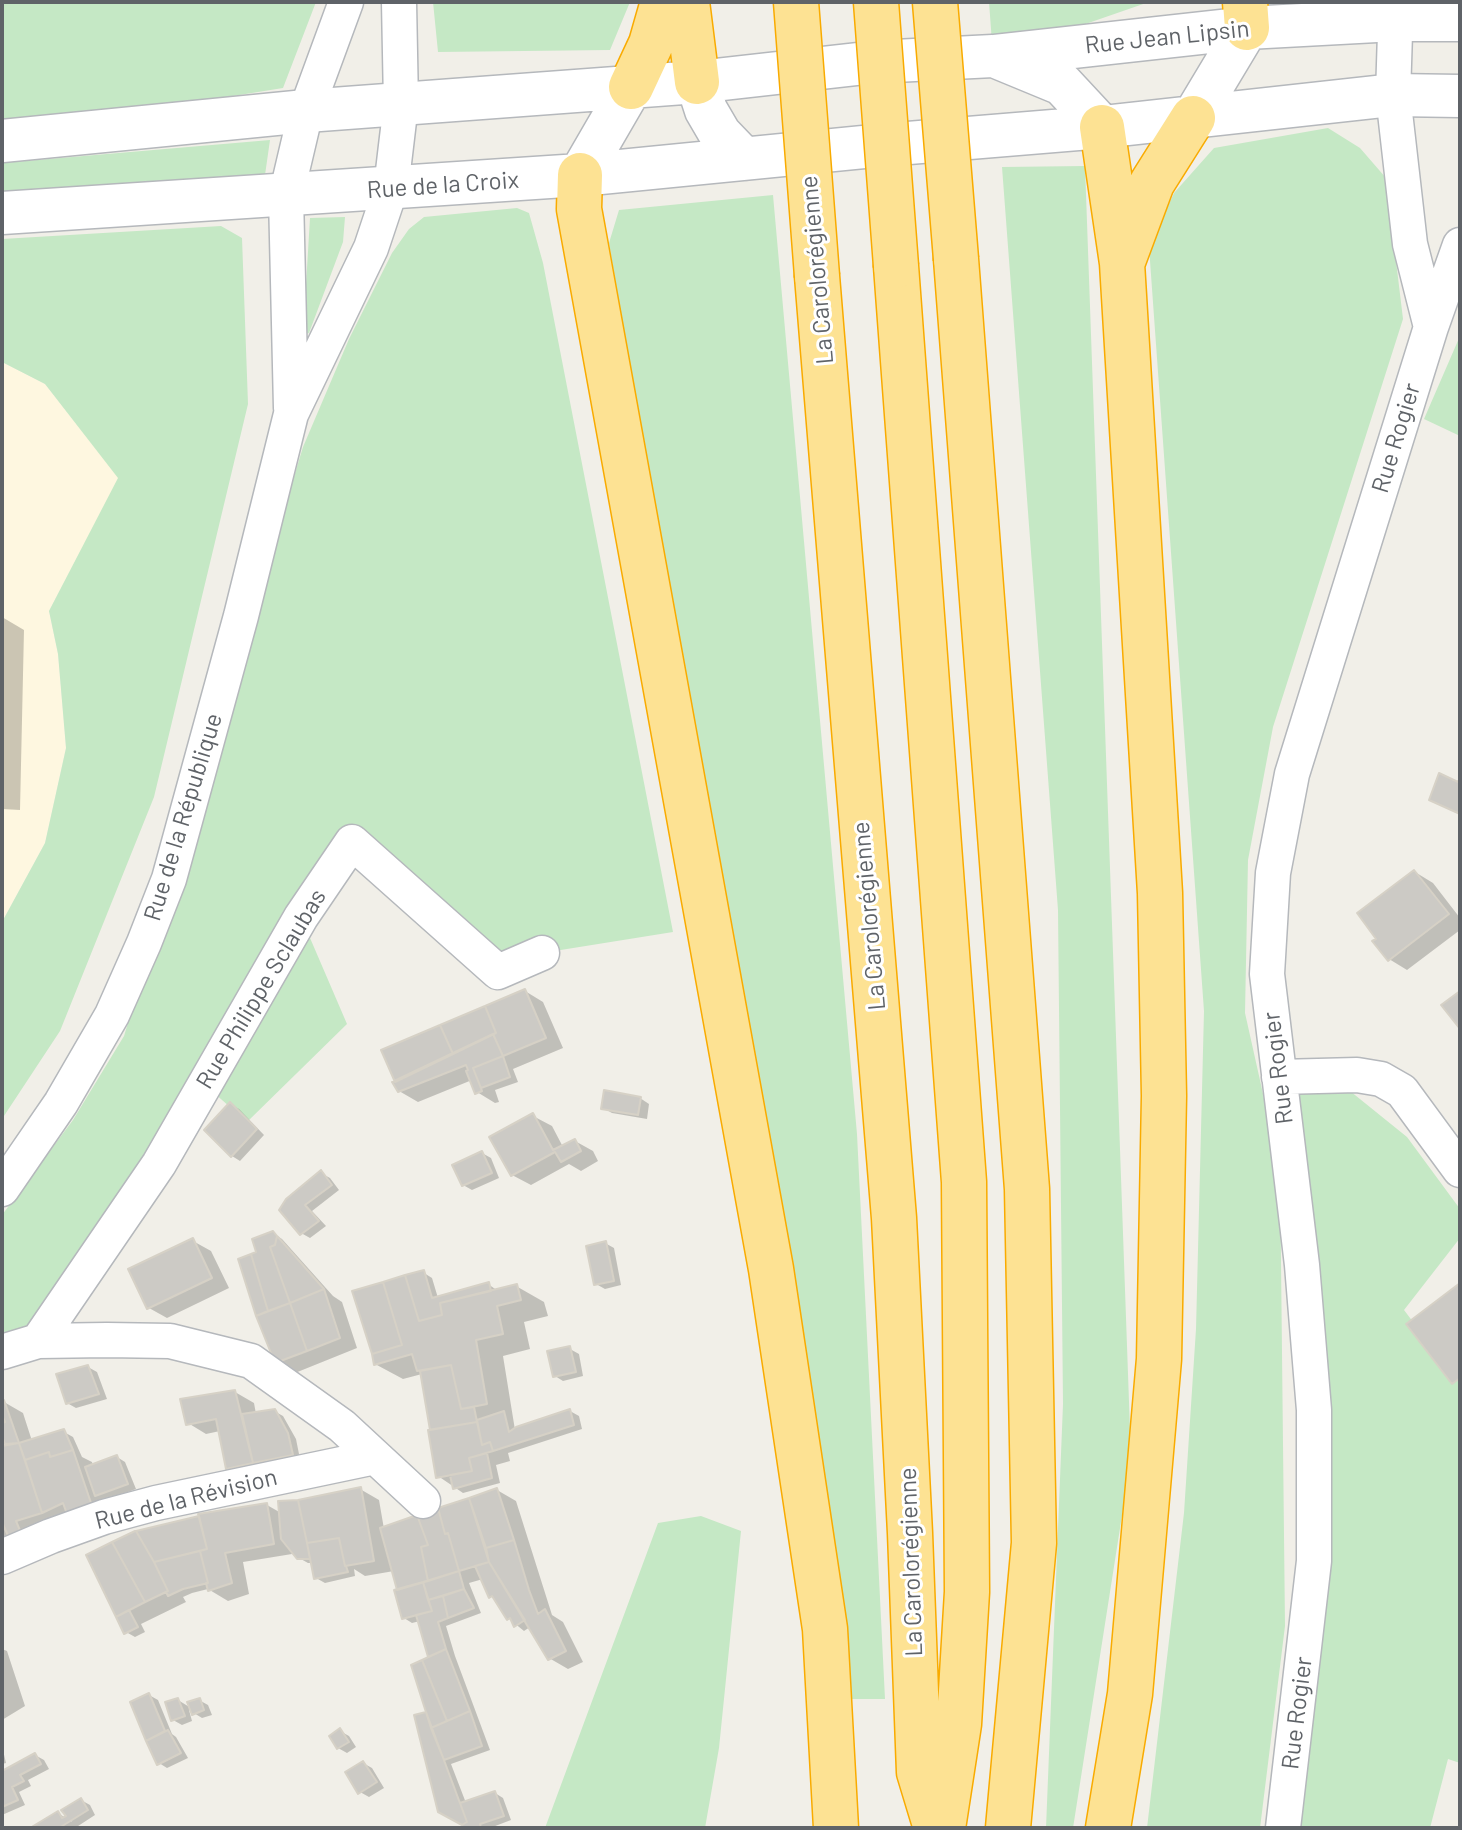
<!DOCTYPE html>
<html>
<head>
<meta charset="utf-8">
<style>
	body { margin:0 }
	#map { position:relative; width:1462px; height:1830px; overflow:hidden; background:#f1efe8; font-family:Barlow,sans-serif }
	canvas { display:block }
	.frame { position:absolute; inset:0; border:4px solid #5f6368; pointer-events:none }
</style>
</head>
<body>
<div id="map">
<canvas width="1462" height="1830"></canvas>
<div class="frame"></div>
</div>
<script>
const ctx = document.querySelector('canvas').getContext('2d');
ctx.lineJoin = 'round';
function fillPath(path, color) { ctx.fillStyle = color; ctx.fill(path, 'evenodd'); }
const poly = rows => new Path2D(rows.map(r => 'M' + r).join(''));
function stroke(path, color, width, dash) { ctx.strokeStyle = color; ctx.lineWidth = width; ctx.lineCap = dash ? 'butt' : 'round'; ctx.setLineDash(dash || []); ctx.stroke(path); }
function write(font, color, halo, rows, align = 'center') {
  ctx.font = font + ' Barlow,sans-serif'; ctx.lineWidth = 6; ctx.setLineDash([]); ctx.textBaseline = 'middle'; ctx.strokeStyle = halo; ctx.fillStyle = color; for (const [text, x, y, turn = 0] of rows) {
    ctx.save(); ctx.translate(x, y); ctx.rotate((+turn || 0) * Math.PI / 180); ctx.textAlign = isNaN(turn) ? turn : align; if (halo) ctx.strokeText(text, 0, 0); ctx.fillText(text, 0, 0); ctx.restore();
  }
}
fillPath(poly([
	[2,362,45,384,119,478,49,611,58,654,66,748,45,843,2,922]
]), '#fef7e0');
fillPath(poly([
	[2,2,316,2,283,88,27,129,2,129],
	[433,2,630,2,610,50,438,52],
	[989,2,1149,2,993,56],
	[1328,128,1360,148,1386,178,1403,319,1273,727,1248,860,1245,1013,1280,1170,1285,1626,1260,1828,1147,1828,1184,1513,1196,1329,1204,1011,1149,247,1174,193,1214,148],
	[270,140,265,175,2,193,2,163],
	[1085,166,1131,1458,1073,1828,1046,1828,1063,1404,1058,910,1002,167],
	[773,195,857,1134,885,1699,852,1699,609,243,619,210],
	[517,208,529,213,543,263,673,932,542,953,498,972,353,842,301,917,347,1024,247,1122,205,1085,33,1325,2,1336,2,1215,73,1120,124,1036,303,447,349,339,392,253,409,229,424,217],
	[345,217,343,242,309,333,303,335,310,218],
	[221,226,242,238,248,404,154,797,60,1031,2,1119,2,922,45,843,66,748,58,654,49,611,118,478,45,384,2,362,2,239],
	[1460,336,1460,436,1424,419],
	[1279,1077,1350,1091,1407,1137,1460,1209,1460,1238,1404,1310,1460,1384,1460,1763,1448,1759,1430,1828,1283,1828,1303,1658,1305,1293],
	[701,1516,741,1531,719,1748,705,1828,545,1828,658,1523]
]), '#c5e8c5');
fillPath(poly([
	[2,617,24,630,20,810,2,809],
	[1415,872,1433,883,1460,918,1460,930,1407,970,1389,959,1379,939],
	[525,991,543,1002,563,1048,513,1069,518,1082,495,1090,499,1102,495,1103,477,1092,472,1080,418,1102,399,1091],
	[640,1098,649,1104,647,1119,612,1113,603,1108],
	[230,1104,239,1109,264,1135,240,1161,232,1156],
	[533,1116,552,1126,563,1147,575,1141,593,1151,598,1161,581,1171,569,1164,531,1185,512,1175],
	[482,1153,491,1158,499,1178,472,1190,463,1185],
	[321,1173,330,1178,339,1190,312,1211,326,1226,310,1238,301,1233,281,1210],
	[273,1233,282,1239,333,1296,342,1302,357,1348,295,1373,277,1362,258,1316,241,1260,259,1254],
	[193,1241,211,1251,229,1288,167,1318,149,1308],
	[605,1243,614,1248,621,1285,605,1289,596,1284],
	[424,1273,432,1278,438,1298,488,1284,498,1291,516,1286,544,1302,548,1316,524,1322,530,1349,503,1356,515,1430,570,1411,579,1416,582,1429,508,1453,510,1461,496,1465,500,1483,463,1493,438,1476,422,1374,403,1379,375,1364],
	[570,1349,579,1354,583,1376,563,1381,555,1376],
	[88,1367,97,1372,107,1399,76,1408,67,1403],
	[235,1392,254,1403,256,1414,274,1411,283,1416,296,1439,300,1459,246,1478,228,1467,220,1431,206,1434,188,1423],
	[4,1402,23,1413,32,1441,64,1432,73,1437,82,1457,92,1462,93,1466,117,1457,125,1462,136,1489,104,1501,2,1559,2,1449,8,1445,2,1431,2,1403],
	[360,1489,379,1500,384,1529,497,1490,516,1501,552,1615,563,1622,583,1662,568,1669,549,1658,530,1627,524,1631,508,1618,496,1599,491,1596,483,1579,469,1583,481,1613,446,1626,455,1656,490,1750,451,1764,466,1803,495,1793,503,1798,511,1820,490,1828,466,1828,464,1823,440,1810,429,1713,430,1658,420,1621,412,1623,404,1618,394,1571,365,1576,354,1569,355,1576,325,1583,316,1578,313,1563,308,1563,299,1558,290,1547,292,1554,243,1562,249,1594,228,1601,208,1589,192,1593,183,1597,186,1602,141,1624,145,1632,135,1637,126,1632,89,1556,267,1505,281,1513,298,1502],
	[2,1649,7,1651,25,1706,2,1720],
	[149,1695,158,1700,172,1734,176,1737,188,1758,167,1768,159,1763,133,1703],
	[178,1700,191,1708,199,1700,208,1705,212,1715,202,1718,189,1710,192,1721,182,1725,173,1720],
	[340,1731,349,1736,356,1747,347,1753,338,1748],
	[2,1746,6,1763,2,1764],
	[35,1755,44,1760,49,1769,28,1780,31,1786,19,1792,25,1805,2,1815,2,1773],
	[363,1763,372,1768,384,1788,369,1797,360,1792],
	[81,1800,90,1805,95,1815,75,1828,34,1828,58,1813,72,1822,64,1811]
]), '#0003');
const building = poly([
	[1439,773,1458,782,1460,778,1460,814,1429,800,1439,773],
	[1414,870,1449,914,1388,961,1372,941,1376,939,1357,913,1414,870],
	[525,989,546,1038,503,1056,493,1034,496,1033,485,1006,525,989],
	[1460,991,1460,1029,1441,1005,1460,991],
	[485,1006,496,1033,453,1054,440,1025,485,1006],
	[440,1025,453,1054,395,1082,381,1050,440,1025],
	[493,1034,503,1056,473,1068,482,1091,475,1094,466,1071,468,1070,466,1065,398,1092,392,1082,493,1034],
	[503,1056,510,1077,481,1088,473,1068,503,1056],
	[604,1090,641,1097,638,1115,601,1109,604,1090],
	[230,1102,257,1129,231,1157,204,1130,230,1102],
	[533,1113,553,1150,575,1139,581,1151,561,1162,555,1152,511,1176,489,1137,533,1113],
	[482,1151,492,1173,462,1186,452,1165,482,1151],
	[321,1170,332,1185,305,1205,319,1221,300,1235,279,1210,286,1199,321,1170],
	[273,1231,277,1236,275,1245,270,1247,290,1303,268,1311,251,1254,256,1252,252,1239,273,1231],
	[277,1236,278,1237,324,1289,290,1303,270,1247,275,1245,277,1236],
	[193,1238,212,1278,147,1309,128,1269,193,1238],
	[606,1241,614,1281,594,1285,586,1246,606,1241],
	[251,1254,268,1311,256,1316,238,1259,251,1254],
	[424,1270,432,1298,489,1282,491,1291,440,1303,442,1315,419,1321,405,1275,424,1270],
	[405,1275,419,1321,442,1315,440,1303,517,1284,521,1300,497,1306,503,1334,476,1340,487,1404,461,1409,451,1365,417,1371,412,1354,374,1365,372,1354,402,1345,383,1282,405,1275],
	[383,1282,402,1345,372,1354,352,1291,383,1282],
	[1460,1283,1460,1378,1452,1384,1406,1324,1460,1283],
	[324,1289,340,1338,307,1351,290,1303,324,1289],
	[290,1303,307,1351,275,1363,256,1316,290,1303],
	[570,1346,576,1372,553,1377,547,1351,570,1346],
	[88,1365,99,1394,66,1404,56,1374,88,1365],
	[451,1365,461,1409,474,1407,477,1422,430,1430,420,1371,451,1365],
	[235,1390,253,1463,226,1469,216,1419,186,1425,180,1399,235,1390],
	[4,1400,19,1443,5,1444,2,1436,2,1423,5,1422,2,1415,2,1401,4,1400],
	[275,1409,288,1433,293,1455,253,1463,242,1414,275,1409],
	[570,1409,574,1425,493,1451,490,1442,482,1445,477,1420,504,1411,509,1432,516,1427,570,1409],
	[477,1422,482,1445,490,1442,493,1451,469,1458,472,1471,436,1478,428,1430,477,1422],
	[64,1429,73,1450,50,1457,49,1452,25,1460,19,1443,64,1429],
	[19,1443,42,1513,16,1521,21,1533,9,1538,2,1522,2,1446,19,1443],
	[73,1450,91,1503,67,1514,63,1503,42,1513,25,1460,49,1452,50,1457,73,1450],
	[487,1453,492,1478,453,1489,450,1475,472,1471,469,1458,487,1453],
	[117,1455,128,1484,95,1496,85,1467,117,1455],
	[361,1487,374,1561,345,1566,339,1538,307,1543,298,1500,361,1487],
	[497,1488,514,1540,486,1548,469,1498,497,1488],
	[469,1498,489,1562,459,1571,448,1533,445,1534,438,1508,469,1498],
	[298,1500,307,1543,310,1559,297,1559,281,1539,278,1501,298,1500],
	[267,1503,274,1544,225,1553,232,1583,208,1591,206,1583,208,1583,200,1551,207,1549,198,1514,267,1503],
	[438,1508,445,1534,448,1533,459,1571,428,1581,421,1547,428,1545,417,1515,438,1508],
	[417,1515,428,1545,421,1547,428,1581,397,1590,380,1528,417,1515],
	[199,1516,207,1549,154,1562,136,1531,199,1516],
	[135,1531,136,1531,154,1562,168,1591,145,1602,112,1542,135,1531],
	[339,1538,345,1566,346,1566,348,1572,314,1579,307,1543,339,1538],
	[514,1540,529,1590,538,1614,545,1609,566,1651,548,1660,489,1562,486,1548,514,1540],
	[112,1542,145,1602,116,1617,86,1555,112,1542],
	[200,1551,208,1583,183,1589,168,1596,166,1592,168,1591,154,1562,200,1551],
	[489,1562,525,1620,514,1627,510,1618,507,1620,492,1596,489,1598,475,1566,489,1562],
	[459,1571,464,1589,428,1600,423,1582,459,1571],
	[423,1582,432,1611,402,1619,394,1590,423,1582],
	[464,1589,474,1608,448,1618,443,1596,464,1589],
	[443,1596,448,1618,438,1622,446,1649,428,1657,416,1615,432,1611,428,1600,443,1596],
	[129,1610,138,1627,124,1634,116,1617,129,1610],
	[446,1649,470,1711,447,1721,422,1660,446,1649],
	[422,1660,447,1721,431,1728,411,1665,422,1660],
	[149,1693,165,1731,146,1741,130,1702,149,1693],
	[178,1698,185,1716,171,1721,165,1702,178,1698],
	[200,1698,204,1710,192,1715,187,1702,200,1698],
	[470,1711,482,1746,444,1760,431,1728,470,1711],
	[426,1712,467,1822,462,1825,438,1812,414,1715,426,1712],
	[340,1728,349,1742,337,1749,329,1736,340,1728],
	[168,1730,181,1753,157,1765,146,1741,168,1730],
	[35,1753,41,1764,20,1775,24,1781,12,1787,18,1800,2,1807,2,1771,35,1753],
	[363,1761,377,1782,358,1794,345,1772,363,1761],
	[495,1791,504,1816,480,1824,481,1828,463,1828,462,1825,467,1822,460,1803,495,1791],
	[81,1798,88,1810,59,1828,30,1828,58,1811,62,1818,66,1816,61,1810,81,1798]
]);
fillPath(building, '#cccac5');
stroke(building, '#d6d1c6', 2);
const minor = poly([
	[1396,2,1393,95,1410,244,1431,327],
	[291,408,286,196,306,111,346,2],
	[1279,1077,1357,1075,1381,1079,1402,1091,1460,1170],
	[2,1189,61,1103,112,1015,144,943,169,879,241,616,291,414,371,248,391,188,401,104,399,2],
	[38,1341,159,1164,301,917,352,842,498,972,542,953],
	[2,1352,38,1341,107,1340,170,1341,251,1361,342,1426,423,1501],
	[2,1557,51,1536,104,1517,156,1503,375,1457],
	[1283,1828,1314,1561,1314,1410,1302,1265,1267,974,1273,873,1292,774,1431,327,1460,245]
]);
const tertiary = poly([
	[999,58,1062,84,1102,127],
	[697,82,706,110,720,134,744,159],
	[1193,118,1247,28],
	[2,141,306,111,697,82,875,62,993,56,1247,28,1395,20,1460,20],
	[580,175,631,87],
	[2,213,580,175,884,145,1102,127,1393,95,1460,96]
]);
const motorway = poly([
	[687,2,697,82],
	[1245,2,1247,28],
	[631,87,651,44,663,2],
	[1102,127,1122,263,1160,893,1164,1096,1159,1359,1130,1694,1108,1828],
	[580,175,579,209,771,1269,825,1629,836,1828],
	[956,259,1027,1189,1034,1543,1008,1828],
	[1123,261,1152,183,1193,118],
	[896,266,964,1182,967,1592,959,1724,943,1828],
	[817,276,894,1218,910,1533,919,1772,936,1828]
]);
stroke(minor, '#b5b8bc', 37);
stroke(tertiary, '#b5b8bc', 45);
stroke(motorway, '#f9ab00', 47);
stroke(minor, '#fff', 34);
stroke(tertiary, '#fff', 42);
stroke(motorway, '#fde293', 44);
const motorwayBridge = poly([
	[796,2,817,276],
	[876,2,896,266],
	[935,2,956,259]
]);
stroke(motorwayBridge, '#f9ab00', 47, []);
stroke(motorwayBridge, '#fde293', 44);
write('24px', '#5f6368', '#fff', [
	["Rue Jean Lipsin",1167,37,-6],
	["Rue de la Croix",443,185,-4],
	["La Carolorégienne",817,270,-95],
	["Rue Rogier",1396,438,-73],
	["Rue de la République",183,817,-73],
	["La Carolorégienne",869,916,-95],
	["Rue Philippe Sclaubas",261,989,-59],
	["Rue Rogier",1278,1068,-97],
	["Rue de la Révision",186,1499,-14],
	["La Carolorégienne",911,1562,-92],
	["Rue Rogier",1297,1713,-83]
]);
</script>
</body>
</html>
